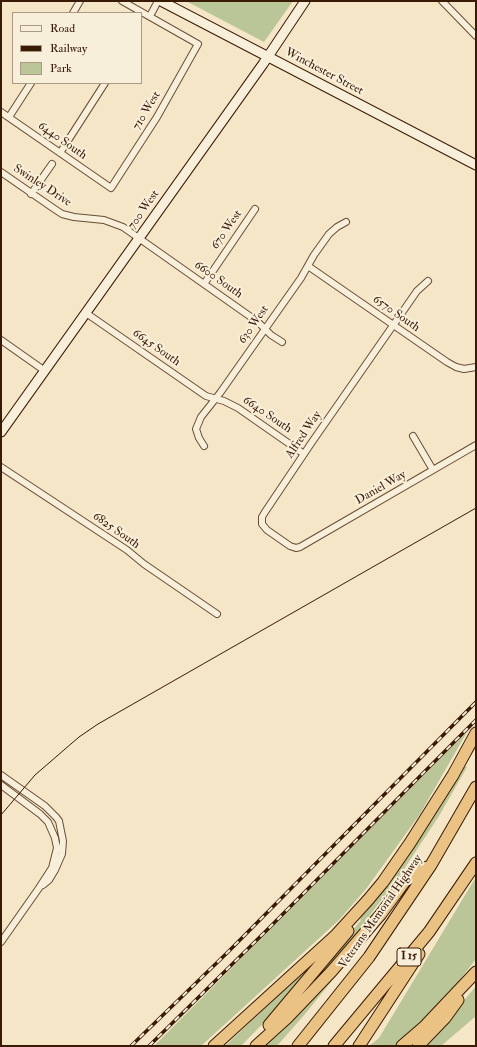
<!DOCTYPE html>
<html>
<head>
<meta charset="utf-8">
<style>
	body { margin:0 }
	#map { position:relative; width:477px; height:1047px; overflow:hidden; background:#f5e6c7; font-family:"IM FELL Double Pica",serif }
	canvas { display:block }
	.frame { position:absolute; inset:0; border:2px solid #391a05; pointer-events:none }
	.legend { position:absolute; left:12px; top:12px; width:130px; height:72px; box-sizing:border-box; background:#f8efdb; border:1px solid #ac9a85; margin:0; padding:5px 7px; list-style:none; font-size:12px; color:#391a05 }
	.legend li { display:flex; align-items:center; gap:8px; height:20px }
	.legend b { width:20px; border:1px solid #ac9a85 }
</style>
</head>
<body>
<div id="map">
<canvas width="477" height="1047"></canvas>
<div class="frame"></div>
<ul class="legend">
<li><b style="height:5px;background:#f8efdb"></b>Road</li>
<li><b style="height:5px;background:#391a05"></b>Railway</li>
<li><b style="height:11px;background:#bac697"></b>Park</li>
</ul>
</div>
<script>
const ctx = document.querySelector('canvas').getContext('2d');
ctx.lineJoin = 'round';
function fillPath(path, color) { ctx.fillStyle = color; ctx.fill(path, 'evenodd'); }
const poly = rows => new Path2D(rows.map(r => 'M' + r).join(''));
function stroke(path, color, width, dash) { ctx.strokeStyle = color; ctx.lineWidth = width; ctx.lineCap = dash ? 'butt' : 'round'; ctx.setLineDash(dash || []); ctx.stroke(path); }
function write(font, color, halo, rows, align = 'center') {
  ctx.font = font + ' "IM FELL Double Pica",serif'; ctx.lineWidth = 4; ctx.setLineDash([]); ctx.textBaseline = 'middle'; ctx.strokeStyle = halo; ctx.fillStyle = color; for (const [text, x, y, turn = 0] of rows) {
    ctx.save(); ctx.translate(x, y); ctx.rotate((+turn || 0) * Math.PI / 180); ctx.textAlign = isNaN(turn) ? turn : align; if (halo) ctx.strokeText(text, 0, 0); ctx.fillText(text, 0, 0); ctx.restore();
  }
}
fillPath(poly([
	[186,1,293,1,264,42],
	[467,732,420,814,366,889,339,920,201,1046,154,1046],
	[464,766,467,767,439,816,400,875,355,935,320,975,295,1001,361,920,360,919,391,881],
	[476,877,476,959,449,994,415,1029,395,1046,369,1046,379,1038],
	[311,965,312,966,274,1012,244,1043,241,1046,225,1046],
	[338,971,339,972,305,1014,277,1046,264,1046],
	[476,986,476,1016,441,1046,423,1046,452,1015]
]), '#bac697');
const minor = poly([
	[442,1,476,36],
	[73,13,80,1],
	[150,16,158,1],
	[1,112,111,188,157,117,198,44,122,1],
	[9,117,31,83],
	[60,153,105,83],
	[1,172,53,208,62,214,74,217,104,220,123,227,258,322,271,335,282,342],
	[31,194,52,164],
	[308,266,447,362,456,367,464,369,476,367],
	[428,281,417,291,312,442,265,512,262,517,262,524,267,530,290,546,296,548,300,547,476,445],
	[204,284,255,209],
	[86,313,206,396,224,401,238,408,304,454],
	[1,340,45,371],
	[413,436,433,470],
	[204,446,199,438,196,429,201,417,220,393,301,278,314,255,329,234,337,227,346,222],
	[1,467,127,550,144,564,217,614],
	[1,775,45,806,56,817,59,821,63,841,62,854,55,870,49,880,43,885],
	[1,785,40,814,48,822,55,838,57,848,52,868,39,888,1,942]
]);
const secondary = poly([
	[161,1,476,165],
	[1,432,263,64,305,1]
]);
const motorway = poly([
	[269,1025,348,931],
	[214,1046,336,935,368,900,383,882,410,843,453,775,476,733],
	[256,1046,287,1018,331,972,381,914,405,881,427,867],
	[298,1046,369,957,431,865,476,787],
	[334,1046,429,932,476,863],
	[359,1046,419,954],
	[402,1046,424,1027,476,972],
	[418,1046,445,1018,458,1000]
]);
stroke(minor, '#684d36', 8);
stroke(secondary, '#391a05', 11);
stroke(motorway, '#391a05', 13);
stroke(minor, '#f8efdb', 6);
stroke(secondary, '#f8efdb', 9);
stroke(motorway, '#eac384', 11);
stroke(poly([
	[1,815,35,775,79,737,98,724,476,508]
]), '#391a05', 1);
const rail = poly([
	[131,1046,229,951,476,702],
	[149,1046,267,930,476,720]
]);
stroke(rail, '#391a05', 3.5);
stroke(rail, '#f8efdb', 2, [6]);
for (const [x, y, w] of [
	[409,957,24]
]) { const box = new Path2D(); box.roundRect(x - w / 2, y - 9, w, 18, 3); ctx.fillStyle = '#f8efdb'; ctx.fill(box); stroke(box, '#391a05', 1); }
write('bold 11px', '#391a05', null, [
	["I 15",409,957]
]);
write('12px', '#391a05', '#f8efdb', [
	["Winchester Street",324,72,28],
	["710 West",147,111,-59],
	["6440 South",62,141,35],
	["Swinley Drive",42,186,33],
	["700 West",144,210,-55],
	["670 West",227,230,-55],
	["6600 South",218,280,35],
	["6570 South",396,314,35],
	["630 West",254,325,-55],
	["6645 South",156,348,35],
	["6640 South",267,415,34],
	["Alfred Way",304,435,-56],
	["Daniel Way",381,488,-30],
	["6825 South",116,531,35],
	["Veterans Memorial Highway",381,912,-55]
]);
</script>
</body>
</html>
